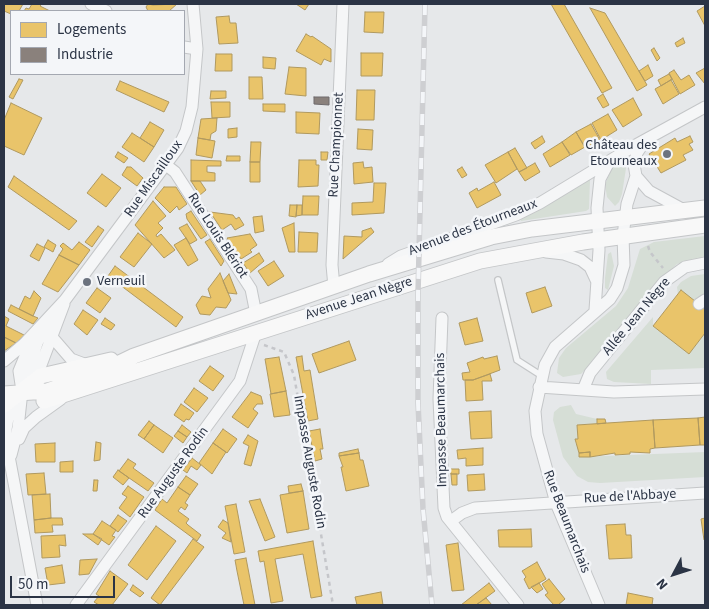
<!DOCTYPE html>
<html>
<head>
<meta charset="utf-8">
<style>
	body { margin:0 }
	#map { position:relative; width:709px; height:609px; overflow:hidden; background:#e6e8ea; font-family:"Source Sans 3",sans-serif }
	canvas { display:block }
	.frame { position:absolute; inset:0; border:5px solid #2b3445; pointer-events:none }
	.legend { position:absolute; left:10px; top:10px; width:175px; height:65px; box-sizing:border-box; background:#f4f6f9; border:1px solid #a4a8b1; margin:0; padding:6px 9px; list-style:none; font-size:15px; color:#2b3445 }
	.legend li { display:flex; align-items:center; gap:10px; height:25px }
	.legend b { width:25px; border:1px solid #a4a8b1 }
	.north { position:absolute; left:649px; top:549px; width:50px; height:50px; -webkit-text-stroke:4px #f4f6f9; paint-order:stroke; rotate:230deg; font-size:14px; font-weight:700; line-height:20px; text-align:center; color:#2b3445 }
	.north::after { content:''; display:block; margin:auto; width:18px; height:22px; background:#2b3445; clip-path:polygon(50% 0,100% 100%,50% 72%,0 100%) }
	.scale { position:absolute; left:10px; top:576px; width:105px; height:22px; box-sizing:border-box; border:2px solid #2b3445; border-top:0; padding-left:6px; font-size:15px; line-height:18px; white-space:nowrap; color:#2b3445; -webkit-text-stroke:4px #f4f6f9; paint-order:stroke }
</style>
</head>
<body>
<div id="map">
<canvas width="709" height="609"></canvas>
<div class="frame"></div>
<ul class="legend">
<li><b style="height:14px;background:#e9c46a"></b>Logements</li>
<li><b style="height:14px;background:#8a817c"></b>Industrie</li>
</ul>
<div class="north">N</div>
<div class="scale">50 m</div>
</div>
<script>
const ctx = document.querySelector('canvas').getContext('2d');
ctx.lineJoin = 'round';
function fillPath(path, color) { ctx.fillStyle = color; ctx.fill(path, 'evenodd'); }
const poly = rows => new Path2D(rows.map(r => 'M' + r).join(''));
function stroke(path, color, width, dash) { ctx.strokeStyle = color; ctx.lineWidth = width; ctx.lineCap = dash ? 'butt' : 'round'; ctx.setLineDash(dash || []); ctx.stroke(path); }
function write(font, color, halo, rows, align = 'center') {
  ctx.font = font + ' "Source Sans 3",sans-serif'; ctx.lineWidth = 5; ctx.setLineDash([]); ctx.textBaseline = 'middle'; ctx.strokeStyle = halo; ctx.fillStyle = color; for (const [text, x, y, turn = 0] of rows) {
    ctx.save(); ctx.translate(x, y); ctx.rotate((+turn || 0) * Math.PI / 180); ctx.textAlign = isNaN(turn) ? turn : align; if (halo) ctx.strokeText(text, 0, 0); ctx.fillText(text, 0, 0); ctx.restore();
  }
}
fillPath(poly([
	[622,159,627,162,622,194,619,202,615,206,607,197,605,185,612,167],
	[587,178,590,180,589,209,586,211,521,221,519,217],
	[705,236,705,257,677,264,653,287,592,363,581,374,563,377,557,373,559,358,566,348,616,306,628,288,640,249,654,242],
	[611,252,614,266,608,290,605,288,605,278,608,254],
	[705,274,705,294,694,301,681,290,678,294,677,287,681,282,691,276],
	[653,317,653,326,689,354,705,333,705,368,651,370,651,384,614,382,607,379,606,372],
	[571,405,576,414,597,419,597,424,577,425,578,439,575,439,576,444,578,444,579,457,705,452,705,477,600,483,588,482,577,476,563,457,553,420,554,412,560,407]
]), '#d6ded6');
const homes = poly([
	[4,4,23,4,19,11,11,11,11,14,4,11,4,4],
	[32,4,42,4,40,6,50,11,24,11,26,8,29,9,32,4],
	[148,4,153,5,177,4,169,11,148,11,146,7,148,4],
	[296,4,309,4,305,10,296,4],
	[551,4,564,4,612,88,602,93,551,4],
	[705,6,705,26,697,11,705,6],
	[590,8,605,13,647,85,637,91,590,8],
	[365,12,384,12,383,33,364,32,365,12],
	[229,16,230,23,236,23,238,43,219,44,216,17,229,16],
	[306,34,311,37,312,36,331,49,331,62,324,59,321,65,296,51,306,34],
	[683,38,685,43,677,47,675,43,683,38],
	[654,48,660,58,657,61,651,50,654,48],
	[361,53,383,53,382,76,361,76,361,53],
	[216,54,232,54,232,71,215,71,216,54],
	[263,57,276,58,275,69,263,68,263,57],
	[648,65,653,76,645,81,639,71,648,65],
	[289,67,306,68,306,96,285,94,289,67],
	[705,68,705,84,696,73,705,68],
	[674,70,681,80,689,75,695,85,680,94,669,73,674,70],
	[669,74,672,79,661,86,658,80,669,74],
	[249,77,262,77,263,99,249,99,249,77],
	[19,79,23,80,13,99,9,97,19,79],
	[671,80,679,94,663,104,655,89,671,80],
	[120,81,169,102,164,112,116,90,120,81],
	[357,90,375,90,374,120,356,120,357,90],
	[211,91,226,91,226,98,210,99,211,91],
	[603,94,609,105,603,108,597,98,603,94],
	[633,98,642,115,623,127,612,110,633,98],
	[211,102,230,102,230,117,212,118,211,102],
	[11,103,42,118,24,155,4,146,4,120,11,103],
	[263,104,285,104,285,112,263,111,263,104],
	[296,112,320,113,319,134,296,133,296,112],
	[608,114,617,130,601,140,592,123,608,114],
	[217,118,216,131,211,134,210,140,198,138,201,119,217,118],
	[150,122,164,130,154,147,140,138,150,122],
	[591,124,600,140,585,148,576,132,591,124],
	[237,128,237,137,228,138,228,129,237,128],
	[358,129,373,130,372,150,357,149,358,129],
	[576,132,585,147,571,155,562,142,576,132],
	[132,133,154,147,144,162,122,147,132,133],
	[542,136,545,142,535,149,531,143,542,136],
	[690,136,693,142,689,144,693,150,683,155,686,160,661,173,649,154,675,138,677,142,690,136],
	[198,138,215,141,212,158,196,155,198,138],
	[251,142,261,142,260,162,250,162,251,142],
	[562,142,570,155,550,167,543,154,562,142],
	[515,148,527,168,519,172,508,152,515,148],
	[118,152,128,158,124,163,115,157,118,152],
	[321,152,328,152,327,160,321,160,321,152],
	[508,152,517,169,496,183,485,165,508,152],
	[227,156,240,156,240,161,226,161,227,156],
	[191,160,221,161,221,166,207,166,207,172,215,173,215,181,191,181,191,160],
	[299,160,316,160,316,165,319,165,318,186,298,187,299,160],
	[250,162,260,162,260,182,250,182,250,162],
	[363,162,364,168,372,167,373,182,354,184,353,163,363,162],
	[535,163,540,172,525,181,519,172,535,163],
	[127,167,131,167,143,178,137,186,122,175,127,167],
	[462,167,467,175,462,178,457,170,462,167],
	[102,174,121,188,106,207,87,193,102,174],
	[14,176,77,221,69,230,8,187,14,176],
	[191,181,200,181,206,190,200,195,191,181],
	[494,182,501,195,477,208,469,193,477,188,478,191,494,182],
	[374,183,386,183,384,213,352,215,352,203,373,202,374,183],
	[164,187,176,187,187,204,179,210,177,206,170,213,155,198,164,187],
	[303,196,319,196,318,215,302,215,303,196],
	[153,201,166,216,158,223,163,228,156,235,157,237,161,234,175,250,164,258,135,225,153,201],
	[290,205,297,205,296,217,289,216,290,205],
	[297,205,302,205,302,215,296,216,297,205],
	[191,211,207,235,201,239,187,219,186,214,191,211],
	[210,212,233,215,236,219,239,217,244,225,235,230,231,224,222,230,210,212],
	[262,216,264,231,255,233,253,217,262,216],
	[294,223,295,252,289,252,282,228,294,223],
	[187,224,197,240,190,244,179,228,187,224],
	[98,226,104,230,92,247,85,242,98,226],
	[371,228,374,232,343,259,344,236,362,237,362,231,371,228],
	[299,232,318,233,317,252,298,252,299,232],
	[138,233,152,244,134,267,120,257,138,233],
	[250,234,257,245,250,250,252,252,241,259,227,238,250,234],
	[186,238,198,260,188,266,174,245,186,238],
	[210,239,224,261,221,266,205,242,210,239],
	[48,240,56,245,53,252,44,247,48,240],
	[79,242,90,250,79,265,59,255,63,249,60,246,63,243,72,250,79,242],
	[37,244,45,248,39,261,30,256,37,244],
	[259,253,264,261,250,273,243,263,259,253],
	[59,255,79,265,58,292,42,284,59,255],
	[274,261,284,276,268,286,258,271,274,261],
	[115,266,183,317,176,327,108,276,115,266],
	[220,273,231,300,226,308,216,307,210,315,200,314,196,305,202,296,211,298,208,289,220,273],
	[229,274,237,294,228,293,223,281,229,274],
	[545,287,552,306,532,313,526,293,545,287],
	[97,288,111,298,100,313,86,303,97,288],
	[681,290,705,309,705,333,689,354,653,326,681,290],
	[34,291,41,298,33,316,19,309,25,296,30,299,34,291],
	[11,305,33,316,38,318,33,324,8,311,11,305],
	[83,310,98,320,87,335,74,324,83,310],
	[4,316,9,319,6,326,24,335,16,343,4,337,4,316],
	[105,318,115,325,111,330,101,324,105,318],
	[477,318,483,341,465,345,459,323,477,318],
	[4,337,16,343,4,351,4,337],
	[349,341,356,360,319,373,312,354,349,341],
	[302,356,304,371,310,370,318,419,308,421,296,357,302,356],
	[497,356,500,370,473,380,463,380,462,373,470,372,467,363,483,357,484,359,497,356],
	[279,357,286,391,271,394,265,359,279,357],
	[210,366,224,376,213,391,199,381,210,366],
	[490,374,492,381,482,381,483,400,466,401,465,380,473,380,490,374],
	[194,388,208,398,197,412,184,402,194,388],
	[286,391,290,415,274,417,270,394,286,391],
	[251,392,261,396,263,404,257,404,253,409,258,413,248,428,232,417,251,392],
	[181,404,194,413,189,420,186,419,184,422,174,415,181,404],
	[491,411,492,438,471,439,469,412,491,411],
	[705,417,705,445,700,445,698,418,705,417],
	[698,418,700,445,655,448,653,420,698,418],
	[597,419,605,419,606,423,597,424,597,419],
	[653,420,655,448,650,449,650,453,630,452,630,454,615,455,615,453,590,457,590,452,579,453,575,439,578,439,577,425,653,420],
	[149,421,154,425,144,439,138,435,149,421],
	[154,425,173,438,163,453,144,439,154,425],
	[182,425,191,432,187,437,178,431,182,425],
	[223,429,237,439,227,453,213,443,223,429],
	[320,429,323,449,320,449,322,459,315,461,309,431,320,429],
	[178,431,187,437,183,443,174,436,178,431],
	[248,435,258,441,251,466,244,464,249,446,243,443,248,435],
	[96,442,101,443,100,460,94,461,96,442],
	[55,443,55,462,36,462,35,444,55,443],
	[213,443,226,452,212,474,199,463,213,443],
	[483,448,483,465,466,466,466,458,458,459,457,450,483,448],
	[358,449,359,453,339,456,339,453,358,449],
	[590,452,590,457,579,457,579,453,590,452],
	[359,453,360,460,363,460,369,486,346,491,341,467,343,467,339,456,359,453],
	[192,458,201,465,197,470,191,466,187,473,183,470,192,458],
	[128,459,136,464,133,468,154,483,148,491,119,471,128,459],
	[73,461,73,472,60,472,60,462,73,461],
	[450,469,459,469,459,474,451,474,450,469],
	[118,470,129,478,123,485,113,477,118,470],
	[44,473,46,494,28,495,26,474,44,473],
	[451,474,457,474,457,485,452,485,451,474],
	[484,474,485,490,468,491,467,475,484,474],
	[186,476,198,484,190,495,178,487,186,476],
	[94,480,98,480,97,491,93,491,94,480],
	[301,484,303,491,289,493,288,486,301,484],
	[128,486,144,497,130,517,119,508,127,497,122,494,128,486],
	[178,487,190,495,185,503,188,505,185,510,181,507,178,511,189,519,186,523,188,525,201,535,197,541,155,510,162,499,167,503,178,487],
	[303,491,309,529,287,533,280,495,303,491],
	[50,494,51,518,34,520,32,495,50,494],
	[260,499,275,537,265,541,249,501,260,499],
	[236,504,245,552,234,554,225,506,236,504],
	[118,515,127,521,118,532,110,526,118,515],
	[51,518,62,518,63,525,52,525,53,532,35,533,34,520,51,518],
	[705,518,705,540,704,540,701,519,705,518],
	[223,520,228,523,231,542,222,538,226,533,218,527,223,520],
	[102,521,116,530,112,536,115,537,109,545,93,534,102,521],
	[625,524,626,535,631,535,632,558,609,559,606,525,625,524],
	[156,526,176,541,147,580,128,565,156,526],
	[531,529,532,547,499,547,498,530,531,529],
	[83,534,93,534,102,539,98,545,83,534],
	[65,535,66,546,59,545,60,557,42,558,41,536,65,535],
	[193,539,204,547,160,605,151,598,193,539],
	[313,541,322,596,311,598,303,554,275,559,283,601,271,603,264,561,260,562,258,551,313,541],
	[458,543,464,590,452,591,446,545,458,543],
	[246,558,255,605,244,605,237,571,235,560,246,558],
	[97,559,89,574,79,575,80,560,97,559],
	[537,562,546,579,529,589,524,579,526,577,522,571,537,562],
	[62,565,65,583,48,585,45,568,62,565],
	[110,571,128,584,112,605,99,605,94,602,99,596,96,594,110,571],
	[549,579,565,599,558,605,554,605,545,595,548,593,542,584,549,579],
	[489,583,495,591,476,605,461,605,489,583],
	[539,583,543,589,537,593,531,587,539,583],
	[133,585,144,593,140,597,130,590,133,585],
	[381,592,383,605,357,605,355,597,381,592],
	[628,593,653,598,652,605,626,605,628,593],
	[486,598,492,605,476,605,486,598]
]);
fillPath(homes, '#e9c46a');
stroke(homes, '#b0995f', 1);
const industry = poly([
	[314,97,329,97,329,105,314,104,314,97]
]);
fillPath(industry, '#8a817c');
stroke(industry, '#6e6a6c', 1);
const lane = poly([
	[498,280,517,360,542,376]
]);
const street = poly([
	[91,4,106,11],
	[184,47,197,49],
	[644,142,637,153,634,164,636,176,649,191,684,210],
	[166,165,175,172,251,289,256,314],
	[546,252,564,254,581,260,590,267,597,282],
	[388,264,401,256,516,215,540,203,634,146,705,107],
	[334,287,332,265,343,4],
	[699,304,705,300],
	[595,310,599,250,597,208,600,179,609,162],
	[442,318,439,399,444,508,447,517,518,605],
	[52,337,71,359,87,365],
	[4,361,24,344,65,300,178,148,186,131,192,107,197,49,193,4],
	[30,380,41,365,64,304],
	[539,387,614,392,705,389],
	[583,390,590,373,664,282,685,267,705,263],
	[19,439,24,428,36,417,61,399],
	[11,455,18,428,22,391,19,371,31,342],
	[451,521,462,513,475,508,705,493],
	[37,605,5,435,8,418,22,391,37,343,47,324],
	[76,605,240,381,256,332],
	[599,605,556,503,537,434,535,411,545,365,555,347,610,299,617,288,624,265,623,236,627,204,636,176]
]);
const secondary = poly([
	[4,394,47,391,103,371,134,356,369,274,491,237,532,229,705,208],
	[44,401,480,261,583,242,705,225],
	[4,405,41,376,111,360]
]);
stroke(lane, '#c4c6c8', 8);
stroke(street, '#c4c6c8', 13);
stroke(secondary, '#c4c6c8', 17);
stroke(poly([
	[648,246,650,252,663,268],
	[264,345,284,352,294,375,333,605]
]), '#c5c6ca', 2.5, [4, 4]);
stroke(lane, '#f5f6f7', 5.5);
stroke(street, '#f5f6f7', 11);
stroke(secondary, '#f8f8f8', 15);
const rail = poly([
	[425,4,418,294,418,403,423,509,432,605]
]);
stroke(rail, '#cecfd2', 5.5);
stroke(rail, '#f4f6f9', 4, [11]);
for (const [x, y, r, color] of [
	[667,154,5,"#6c737f"],
	[87,282,5,"#6c737f"]
]) { const dot = new Path2D(); dot.arc(x, y, r, 0, 2 * Math.PI); ctx.fillStyle = color; ctx.fill(dot); stroke(dot, '#f4f6f9', 2); }
write('14px', '#2b3445', '#f4f6f9', [
	["Rue Championnet",337,145,-87],
	["Rue Miscailloux",154,179,-55],
	["Avenue des Étourneaux",473,228,-21],
	["Rue Louis Blériot",217,236,57],
	["Avenue Jean Nègre",359,299,-18],
	["Allée Jean Nègre",637,317,-50],
	["Impasse Beaumarchais",442,420,-91],
	["Impasse Auguste Rodin",309,462,80],
	["Rue Auguste Rodin",174,473,-54],
	["Rue de l'Abbaye",630,497,-3],
	["Rue Beaumarchais",566,522,69]
]);
write('14px', '#2b3445', '#f4f6f9', [
	["Château des",657,146],
	["Etourneaux",657,162],
	["Verneuil",97,282,"left"]
], 'right');
</script>
</body>
</html>
